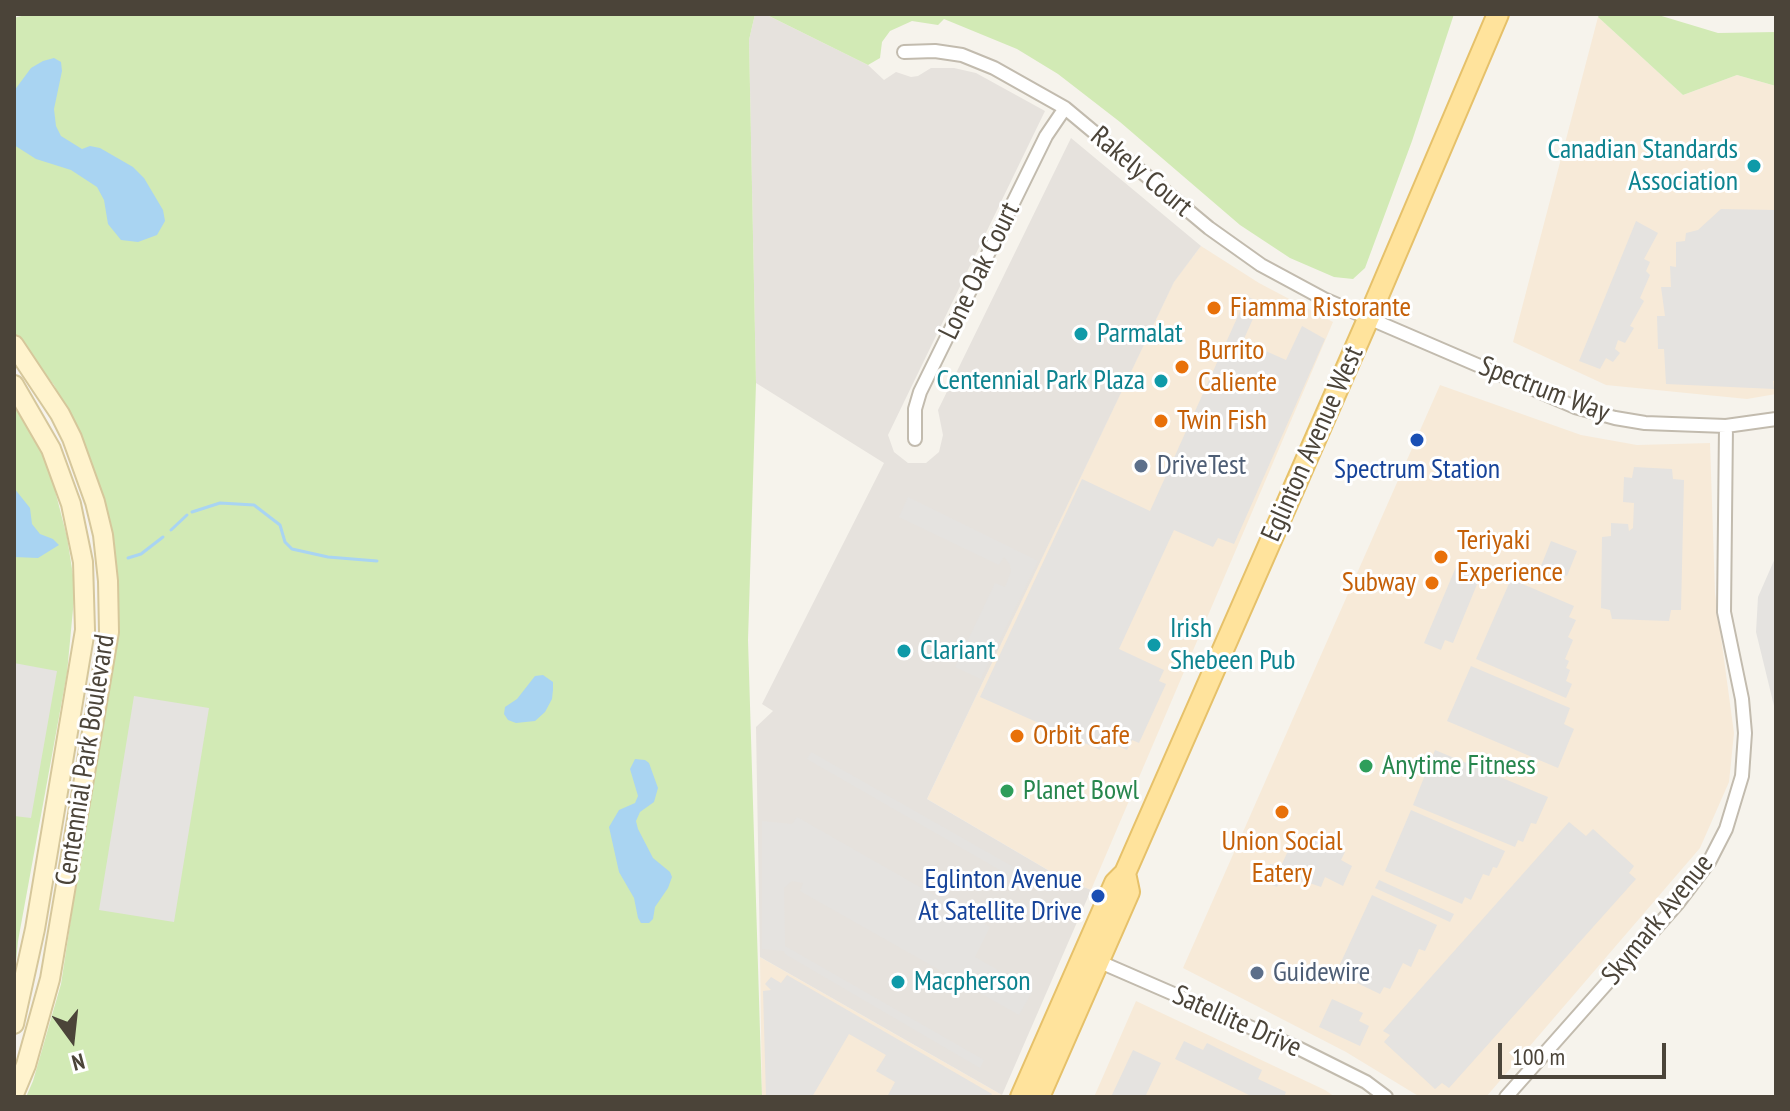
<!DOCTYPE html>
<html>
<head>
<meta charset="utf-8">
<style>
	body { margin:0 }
	#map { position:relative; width:1790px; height:1111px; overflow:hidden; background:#f6f3ec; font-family:"PT Sans Narrow",sans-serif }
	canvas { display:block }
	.frame { position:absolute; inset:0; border:16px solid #4b4439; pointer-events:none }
	.north { position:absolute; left:32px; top:999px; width:80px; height:80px; -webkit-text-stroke:6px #fff; paint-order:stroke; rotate:165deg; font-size:22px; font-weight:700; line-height:32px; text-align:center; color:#4b4439 }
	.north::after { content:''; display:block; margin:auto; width:28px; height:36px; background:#4b4439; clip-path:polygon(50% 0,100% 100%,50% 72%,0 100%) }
	.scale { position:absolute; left:1498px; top:1043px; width:168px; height:36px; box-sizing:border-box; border:4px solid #4b4439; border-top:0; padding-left:10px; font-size:24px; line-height:28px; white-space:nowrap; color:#4b4439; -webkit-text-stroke:6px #fff; paint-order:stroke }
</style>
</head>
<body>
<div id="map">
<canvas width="1790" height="1111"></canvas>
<div class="frame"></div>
<div class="north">N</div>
<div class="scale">100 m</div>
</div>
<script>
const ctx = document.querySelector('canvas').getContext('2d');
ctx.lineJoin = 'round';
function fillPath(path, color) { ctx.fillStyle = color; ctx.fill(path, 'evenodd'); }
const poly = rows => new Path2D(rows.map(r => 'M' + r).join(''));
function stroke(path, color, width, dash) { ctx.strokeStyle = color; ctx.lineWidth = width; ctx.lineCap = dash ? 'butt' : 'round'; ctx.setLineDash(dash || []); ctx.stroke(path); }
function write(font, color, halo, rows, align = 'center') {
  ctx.font = font + ' "PT Sans Narrow",sans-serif'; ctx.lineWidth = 6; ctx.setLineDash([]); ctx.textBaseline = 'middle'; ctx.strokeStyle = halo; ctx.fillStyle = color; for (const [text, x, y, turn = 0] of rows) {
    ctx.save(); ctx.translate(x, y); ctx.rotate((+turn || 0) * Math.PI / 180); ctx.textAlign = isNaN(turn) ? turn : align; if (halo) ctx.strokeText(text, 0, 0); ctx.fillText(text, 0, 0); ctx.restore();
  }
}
fillPath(poly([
	[1598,17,1683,95,1737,75,1776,86,1776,394,1747,399,1606,385,1513,342],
	[1201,246,1259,283,1333,322,1091,890,1058,876,927,799,1174,281],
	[1440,385,1581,435,1637,445,1710,443,1715,593,1734,733,1729,782,1700,848,1486,1097,1420,1097,1346,1052,1183,968],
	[760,957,1002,1095,1001,1097,762,1097],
	[1136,1001,1325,1090,1335,1097,1094,1097]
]), '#f7ead8');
fillPath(poly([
	[755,14,765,14,868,65,884,80,896,72,911,77,918,76,931,68,954,68,976,73,1045,111,888,435,894,452,908,463,926,463,939,452,943,435,938,410,1071,138,1201,246,1174,282,927,799,1058,876,1091,890,1002,1095,760,957,756,727,773,711,762,704,884,463,756,383,749,40]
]), '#e6e2dd');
fillPath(poly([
	[29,14,755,14,749,40,756,383,748,640,762,1097,26,1097,33,1081,61,984,105,696,114,593,82,442,54,385,14,334,14,18],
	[765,14,1454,14,1412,141,1365,268,1353,279,1334,277,1290,258,1240,225,1120,122,1058,74,1017,49,944,19,938,25,912,21,890,31,882,42,880,58,868,65],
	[1600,14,1655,14,1718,33,1776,32,1776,86,1737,75,1683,95,1598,17],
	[14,402,48,463,67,537,75,588,67,673,18,941,14,982]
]), '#d2eab5');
fillPath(poly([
	[1721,209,1776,210,1776,380,1773,381,1774,389,1666,384,1664,349,1658,349,1657,316,1665,316,1661,287,1671,287,1670,266,1676,267,1676,242,1685,241,1686,233,1698,230],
	[1636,221,1658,233,1644,259,1650,262,1646,271,1650,275,1640,298,1644,301,1630,326,1634,328,1625,343,1618,340,1615,349,1620,353,1613,362,1606,358,1600,369,1579,361],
	[1247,296,1260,303,1243,341,1286,360,1302,326,1325,339,1234,544,1218,538,1213,547,1174,530,1119,649,1164,670,1159,681,1166,684,1139,743,1132,740,1127,750,1105,740,1100,750,980,697,1082,479,1150,511],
	[1634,467,1672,469,1673,479,1684,480,1681,610,1671,610,1669,621,1612,619,1610,610,1601,608,1602,537,1611,536,1611,523,1628,524,1629,531,1633,528,1634,503,1623,502,1624,477,1632,478],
	[908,497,1038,561,981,679,955,667,995,583,1005,587,1011,571,1010,565,1004,557,999,565,899,517],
	[1551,541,1577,551,1567,576,1541,566],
	[1776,556,1776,714,1756,632,1758,597],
	[1458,562,1482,572,1453,643,1445,640,1441,650,1424,643],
	[1511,579,1574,606,1569,617,1576,620,1568,637,1573,640,1565,659,1569,661,1566,668,1570,670,1566,681,1572,684,1566,698,1476,659],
	[14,663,57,671,31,818,14,816],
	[1471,666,1570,708,1564,724,1574,729,1558,768,1447,721],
	[134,696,209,708,174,922,99,910],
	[1435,750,1548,797,1536,824,1531,823,1523,842,1518,840,1515,847,1413,805],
	[811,752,1031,877,1026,885,807,759],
	[1411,810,1505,851,1497,868,1493,867,1489,876,1483,874,1471,900,1465,897,1462,904,1385,871],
	[797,817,990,927,975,957,1033,990,1019,1015,800,891,803,883,792,881,784,888,785,946,984,1060,980,1068,785,954,784,951,762,949,762,821,792,824],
	[1569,822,1586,836,1593,829,1634,866,1629,873,1636,879,1449,1088,1442,1083,1435,1089,1384,1042,1390,1035,1383,1031],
	[1310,838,1345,852,1341,860,1352,866,1343,886,1325,877,1321,887,1284,874,1277,887,1262,881,1270,864,1281,866,1293,840,1306,845],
	[1379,880,1454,914,1450,922,1375,888],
	[1372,895,1437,925,1425,951,1419,949,1411,967,1403,963,1390,989,1384,987,1380,994,1336,973],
	[787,975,992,1094,990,1097,887,1097,895,1082,876,1071,886,1055,849,1034,812,1097,766,1097,763,991,771,990,765,984,771,977,781,983],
	[1332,999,1363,1013,1359,1021,1369,1026,1360,1046,1319,1027],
	[1184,1041,1203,1050,1207,1043,1262,1070,1258,1079,1286,1092,1284,1097,1253,1097,1175,1059],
	[1133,1050,1161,1063,1145,1097,1111,1097]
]), '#e5e3e0');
fillPath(poly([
	[54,58,61,62,62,71,54,109,56,126,61,136,82,149,90,146,100,148,133,167,144,178,163,210,165,221,157,235,138,242,121,240,108,224,104,200,97,187,71,170,36,159,14,145,14,91,31,68,43,61],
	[14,488,30,508,32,524,40,534,53,539,59,545,38,558,14,557],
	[543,675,553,682,553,690,552,699,545,712,535,721,516,723,508,720,504,714,505,707,517,699,535,676],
	[635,759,645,760,649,763,658,788,654,802,640,812,636,821,638,829,653,858,670,872,672,877,668,888,655,907,653,919,649,923,641,923,638,918,634,898,619,872,609,827,619,810,635,803,638,796,630,769]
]), '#a9d4f2');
stroke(poly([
	[192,512,220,503,254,505,280,525,285,542,292,549,328,557,377,561],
	[171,530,187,515],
	[128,558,141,554,163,537]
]), '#a9d4f2', 3);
const street = poly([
	[904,52,935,51,962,55,994,68,1065,108,1209,228,1261,265,1324,299,1575,407,1615,418,1645,423,1726,426,1776,419],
	[915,439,915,409,920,392,1046,136,1065,108],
	[1093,959,1298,1048,1366,1082,1386,1097],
	[1506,1097,1678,903,1709,862,1726,829,1742,776,1745,733,1742,699,1724,612,1726,426]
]);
const secondary = poly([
	[14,345,60,414,72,438,95,502,103,535,108,581,109,632,50,979,26,1065,14,1094],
	[14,385,51,449,71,504,83,562,85,630,35,929,14,1024]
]);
const primary = poly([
	[1021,1097,1115,883,1125,873,1369,317,1498,14],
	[1039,1097,1129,892,1125,873]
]);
stroke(street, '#c2bbae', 16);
stroke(secondary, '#d6c79b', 22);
stroke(primary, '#e6c16a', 24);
stroke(street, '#fff', 12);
stroke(secondary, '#fff3cd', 18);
stroke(primary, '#ffe39c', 20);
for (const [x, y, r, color] of [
	[1754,166,8,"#0f9aa8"],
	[1214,308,8,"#e8710a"],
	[1081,334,8,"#0f9aa8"],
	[1182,367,8,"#e8710a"],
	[1161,381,8,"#0f9aa8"],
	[1161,421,8,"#e8710a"],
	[1417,440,8,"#1a4fb4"],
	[1141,466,8,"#5c6f8a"],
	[1441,557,8,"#e8710a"],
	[1432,583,8,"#e8710a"],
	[1154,645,8,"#0f9aa8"],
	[904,651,8,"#0f9aa8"],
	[1017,736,8,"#e8710a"],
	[1366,766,8,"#2e9e5b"],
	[1007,791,8,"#2e9e5b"],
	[1282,812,8,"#e8710a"],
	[1098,896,8,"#1a4fb4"],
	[1257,973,8,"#5c6f8a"],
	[898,982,8,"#0f9aa8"]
]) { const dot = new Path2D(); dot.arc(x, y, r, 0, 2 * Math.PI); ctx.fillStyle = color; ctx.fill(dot); stroke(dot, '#fff', 3); }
write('28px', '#0d838f', '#fff', [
	["Canadian Standards",1738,150,"right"],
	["Association",1738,182,"right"],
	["Parmalat",1097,334],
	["Centennial Park Plaza",1145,381,"right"],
	["Irish",1170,629],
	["Shebeen Pub",1170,661],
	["Clariant",920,651],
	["Macpherson",914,982]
], 'left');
write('28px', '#4b4439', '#fff', [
	["Rakely Court",1141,172,40],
	["Lone Oak Court",980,271,-64],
	["Spectrum Way",1544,390,21],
	["Eglinton Avenue West",1313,444,-66],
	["Centennial Park Boulevard",86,760,-81],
	["Skymark Avenue",1658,920,-51],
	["Satellite Drive",1237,1022,24]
]);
write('28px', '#c56008', '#fff', [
	["Fiamma Ristorante",1230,308],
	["Burrito",1198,351],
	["Caliente",1198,383],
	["Twin Fish",1177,421],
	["Teriyaki",1457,541],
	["Experience",1457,573],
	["Subway",1416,583,"right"],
	["Orbit Cafe",1033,736],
	["Union Social",1282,842,"center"],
	["Eatery",1282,874,"center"]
], 'left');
write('28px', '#4e5e75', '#fff', [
	["DriveTest",1157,466],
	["Guidewire",1273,973]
], 'left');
write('28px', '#164399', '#fff', [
	["Spectrum Station",1417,470],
	["Eglinton Avenue",1082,880,"right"],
	["At Satellite Drive",1082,912,"right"]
]);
write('28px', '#27864d', '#fff', [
	["Anytime Fitness",1382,766],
	["Planet Bowl",1023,791]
], 'left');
</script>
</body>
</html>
